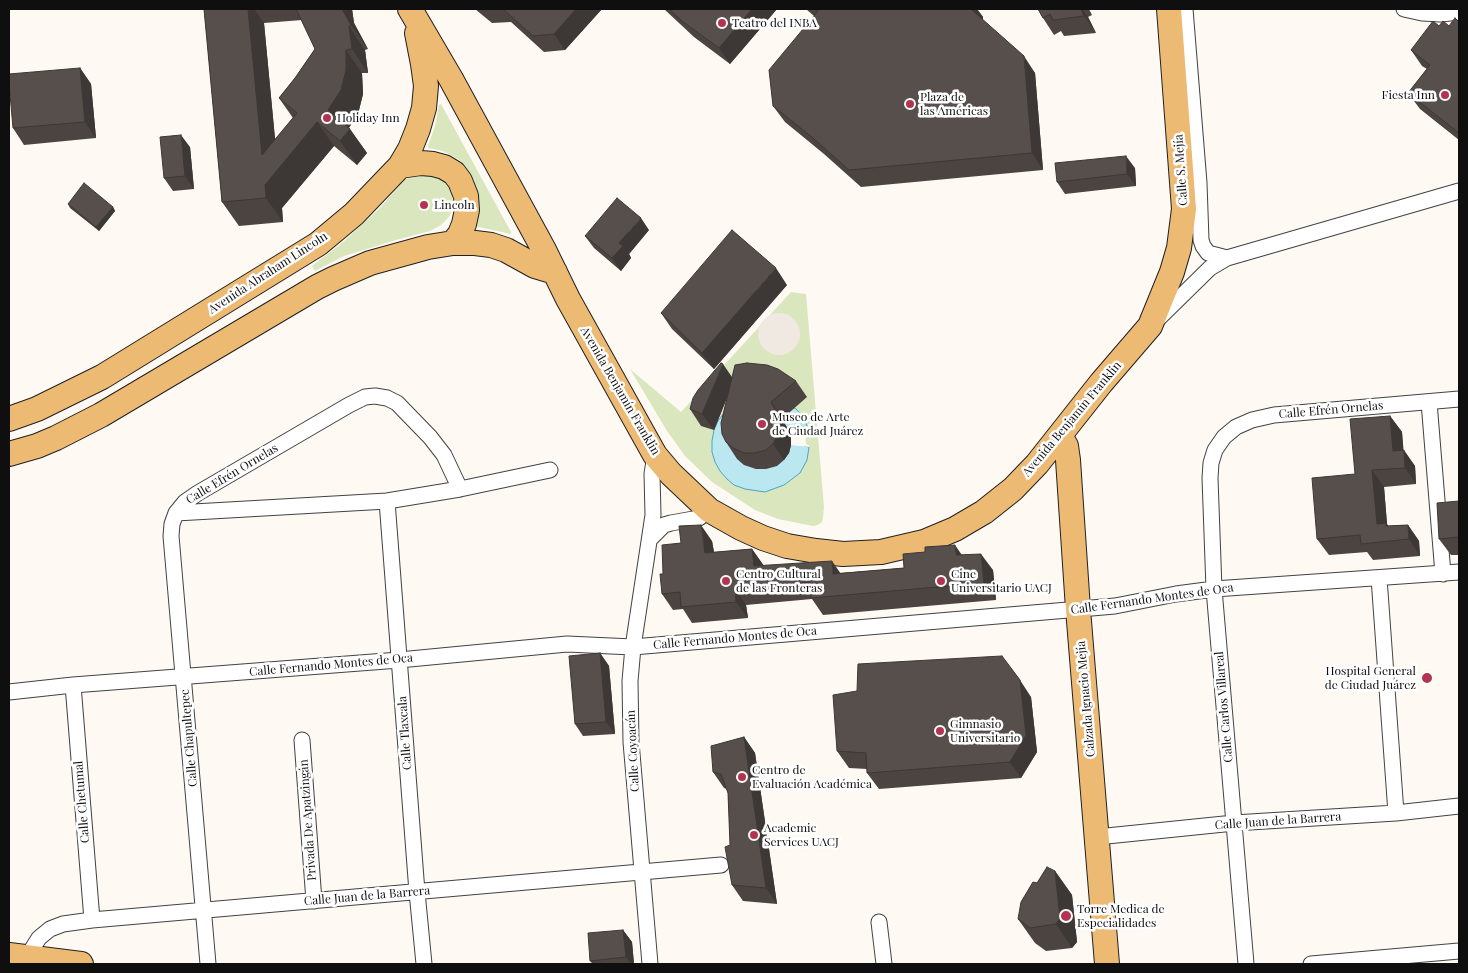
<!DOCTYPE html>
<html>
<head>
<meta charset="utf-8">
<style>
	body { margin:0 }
	#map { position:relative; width:1468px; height:973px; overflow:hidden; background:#fefaf3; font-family:"Playfair Display",serif }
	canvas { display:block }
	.frame { position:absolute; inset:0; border:10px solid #0f0f0f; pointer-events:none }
</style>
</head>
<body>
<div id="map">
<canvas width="1468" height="973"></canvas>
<div class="frame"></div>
</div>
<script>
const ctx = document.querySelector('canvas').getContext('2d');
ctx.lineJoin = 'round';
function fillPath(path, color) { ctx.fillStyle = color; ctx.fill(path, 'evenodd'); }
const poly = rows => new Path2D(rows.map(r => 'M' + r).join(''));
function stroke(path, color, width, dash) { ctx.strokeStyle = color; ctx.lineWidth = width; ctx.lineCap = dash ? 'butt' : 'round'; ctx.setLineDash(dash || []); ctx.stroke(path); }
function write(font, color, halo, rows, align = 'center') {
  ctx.font = font + ' "Playfair Display",serif'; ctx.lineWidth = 5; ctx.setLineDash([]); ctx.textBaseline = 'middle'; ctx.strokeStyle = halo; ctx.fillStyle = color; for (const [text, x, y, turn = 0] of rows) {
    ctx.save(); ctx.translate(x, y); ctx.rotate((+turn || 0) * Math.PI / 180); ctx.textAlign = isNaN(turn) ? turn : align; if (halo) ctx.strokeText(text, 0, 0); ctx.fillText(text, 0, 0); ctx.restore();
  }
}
fillPath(poly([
	[441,104,511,232,511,234,474,226,478,203,477,190,471,174,461,161,443,151,428,148,428,146,435,126,439,105],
	[427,171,447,182,452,192,453,207,449,217,441,225,430,231,396,240,344,256,315,271,312,266,342,243,380,208,404,180,417,173],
	[791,292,806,294,824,507,823,517,822,522,818,525,813,526,778,519,755,510,712,482,685,456,667,431,630,369,681,412]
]), '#dae6be');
fillPath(poly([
	'758 334a21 21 0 1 1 42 0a21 21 0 1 1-42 0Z'
]), '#efe9e1');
const water = poly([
	[729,406,795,408,799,412,804,418,807,426,802,427,804,446,809,447,807,460,800,473,784,485,765,492,745,489,734,485,727,479,720,471,715,462,712,452,712,441,714,430,718,421,729,406]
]);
fillPath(water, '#bbe7f1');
stroke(water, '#48a7c2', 1);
fillPath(poly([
	[807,426,807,428,805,429,806,444,809,445,809,447,791,445,789,431]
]), '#fefaf3');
const street = poly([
	[1185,9,1199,183,1201,240,1203,246,1208,253,1227,258],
	[1404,9,1422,13,1441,14,1459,12],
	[1157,320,1210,268,1227,258,1459,191],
	[1429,402,1443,574],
	[387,501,417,892,424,964],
	[176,513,387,501,460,489,550,470],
	[650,539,664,525,671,523,699,518,709,510],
	[1379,578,1396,813],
	[73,685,92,920],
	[9,692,73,685,399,660,567,644,633,647,1115,606,1176,594,1214,589,1459,572],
	[302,740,314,901],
	[1097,837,1234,823,1396,813,1459,806],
	[879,922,884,964],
	[27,957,39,938,50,929,63,924,92,920,721,865],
	[208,964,171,536,172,524,176,513,185,502,198,493,349,405,365,397,375,396,387,398,397,403,430,437,444,455,460,489],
	[650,964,631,742,630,681,633,647,653,515,652,474,655,455],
	[1246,964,1214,589,1210,478,1211,463,1215,450,1224,437,1236,427,1252,420,1274,415,1459,399],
	[1311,964,1459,951]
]);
const primary = poly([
	[410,9,451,79,544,250,568,299,655,455,671,474,709,510,741,528,763,538,787,546,816,551,843,554,881,552,924,542,955,529,984,512,1013,489,1037,464,1101,383,1150,326,1172,272,1179,248,1184,209,1169,9],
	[400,166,421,163,433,164,444,167,454,173,460,181,466,196,467,210,464,224,460,234,453,243],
	[9,419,37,409,102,377,318,244,354,214,400,166,410,149,418,129,424,108,426,86,423,64,417,33],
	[1060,436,1066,446,1068,460,1078,609,1107,964],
	[9,454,37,446,56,438,101,415,317,287,333,279,370,263,428,247,453,243,475,243,491,245,506,250,535,266,555,272],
	[9,955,81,964]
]);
stroke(street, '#424242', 17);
stroke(primary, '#202020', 26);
stroke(street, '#fff', 15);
stroke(primary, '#edba74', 24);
fillPath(poly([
	[204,9,352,9,354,23,368,49,365,50,368,73,362,73,363,94,358,114,349,128,367,153,357,165,334,146,282,208,283,222,239,226,222,202],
	[302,20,315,49,295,78,279,98,293,118,275,140,264,23],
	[475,9,602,9,565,50,544,52,511,22,492,23],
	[664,9,777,9,730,64,694,37],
	[806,9,977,9,983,17,983,20,1035,73,1043,170,861,187,824,154,785,122,773,106,814,16],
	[1038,9,1089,9,1092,15,1088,17,1096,33,1064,36,1061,31,1054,35,1043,18],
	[1459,22,1459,140,1420,109,1408,93,1427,69,1422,66,1411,50,1439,26,1449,26],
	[80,68,91,84,96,138,24,145,13,128],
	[190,147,194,189,173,191,164,178],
	[1135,168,1136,186,1065,194,1057,182],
	[68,204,113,207,115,211,99,231,70,208],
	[649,230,629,254,631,258,621,271,594,248,585,236],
	[787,285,714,369,672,329,661,313],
	[732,377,796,381,807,397,782,419,789,431,791,438,791,445,789,453,784,460,777,466,766,469,756,469,744,465,737,459,726,442,727,398,714,430,701,426,690,409],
	[1390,416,1402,432,1403,450,1415,466,1416,484,1384,487,1387,524,1388,526,1408,525,1419,541,1420,556,1373,560,1367,552,1329,555,1317,539],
	[1459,501,1459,555,1451,555,1439,539],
	[712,541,714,552,752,549,764,566,841,573,904,568,962,555,993,570,996,600,823,615,812,599,746,605,748,618,692,623,683,609,673,610,662,594,663,574],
	[600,653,609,666,615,734,583,736,575,724],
	[1031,697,1037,752,1021,778,879,789,867,773,867,769,849,768,837,751],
	[744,737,755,753,777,904,743,901,732,885,728,793,727,789,724,788,713,772],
	[1055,871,1072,895,1077,942,1072,948,1046,951,1035,943,1018,919,1037,883],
	[623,930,632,942,634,964,593,964,590,961]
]), '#4b4441');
fillPath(poly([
	[248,9,254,9,264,23,278,169,317,122,334,146,282,208,283,222,266,198],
	[342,9,352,9,354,23,368,49,351,25],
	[576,9,602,9,565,50,554,34],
	[752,9,777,9,730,64,719,48],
	[972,9,977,9,983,17,983,27,972,10],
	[1081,9,1082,9,1088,17,1096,33,1084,16],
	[349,26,365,50,368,73,352,49],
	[346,50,362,73,363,94,358,114,344,134,328,110],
	[1024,56,1035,73,1043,170,1032,153],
	[80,68,91,84,96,138,85,122],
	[350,129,367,153,357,165,340,141],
	[181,135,190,147,194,189,185,176],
	[1126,156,1135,168,1136,186,1127,174],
	[113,207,115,211,99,231,96,227],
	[641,218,649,230,629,254,631,258,621,271,612,258,619,243],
	[776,268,787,285,714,369,702,353],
	[723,364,734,380,714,430,702,414],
	[771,402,782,419,789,431,791,438,791,445,789,453,784,460,773,444],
	[1390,416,1402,432,1405,467,1393,451],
	[1404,450,1415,466,1416,484,1405,468],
	[1372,470,1384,487,1387,524,1397,539,1377,524],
	[701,525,712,541,717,569,705,553],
	[1408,525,1419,541,1420,556,1409,539],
	[955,545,966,561,956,555],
	[752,549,764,566,754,566],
	[981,554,993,570,996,600,984,583],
	[832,561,843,577,833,574],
	[735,588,746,605,748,618,736,602],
	[600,653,609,666,615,734,606,722],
	[1020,680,1031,697,1037,752,1021,778,1010,762],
	[744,737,755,753,777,904,766,888],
	[1055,871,1072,895,1077,942,1072,948,1056,924],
	[623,930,632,942,634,964,631,964,626,957]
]), '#3d3735');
const building = poly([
	[204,9,248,9,262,155,297,113,279,98,295,78,315,49,296,9,342,9,351,25,349,26,352,49,346,50,346,70,341,90,328,110,350,129,340,141,317,122,265,185,266,198,222,202,204,9],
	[503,9,576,9,554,34,533,36,503,9],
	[669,9,752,9,719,48,682,21,669,9],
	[815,9,972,9,972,10,1024,56,1032,153,849,170,813,138,773,106,769,70,818,11,815,9],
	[1038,9,1081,9,1084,16,1053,20,1050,14,1043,18,1038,9],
	[1455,18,1459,22,1459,133,1408,93,1430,65,1411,50,1433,21,1439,26,1443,21,1449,26,1455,18],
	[80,68,85,122,13,128,9,83,9,74,80,68],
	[181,135,185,176,164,178,160,137,181,135],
	[1126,156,1127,174,1057,182,1055,163,1126,156],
	[84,183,113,207,96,227,68,204,84,183],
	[617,198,641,218,619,243,623,246,612,258,585,236,617,198],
	[732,230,776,268,702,353,661,313,732,230],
	[721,363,723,364,702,414,690,409,693,398,698,390,721,363],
	[747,363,767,365,778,369,796,381,771,402,778,415,779,422,779,429,777,436,773,444,766,450,755,453,744,453,733,448,726,442,722,434,721,423,735,365,747,363],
	[1390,416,1393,451,1404,450,1405,468,1372,470,1377,524,1386,523,1386,526,1408,525,1409,539,1361,544,1360,535,1317,539,1312,478,1355,474,1350,419,1390,416],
	[1459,501,1459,537,1439,539,1437,503,1459,501],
	[701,525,705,553,752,549,754,566,832,561,833,574,904,568,903,554,925,552,925,547,955,545,956,555,981,554,984,583,811,598,810,582,735,588,736,602,681,607,680,592,662,594,660,574,663,574,662,545,681,543,679,526,701,525],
	[600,653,606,722,575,724,569,656,600,653],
	[1002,656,1020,680,1026,735,1010,762,867,773,866,753,837,751,833,695,857,691,858,664,1002,656],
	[744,737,766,888,732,885,725,847,730,845,728,793,721,774,713,772,711,746,744,737],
	[1047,867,1055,871,1060,918,1056,924,1030,928,1018,919,1021,902,1033,882,1037,883,1047,867],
	[623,930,626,957,590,961,588,933,623,930]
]);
fillPath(building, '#574f4c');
stroke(building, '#3d3735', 1);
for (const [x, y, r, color] of [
	[722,23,5,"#b43350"],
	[1445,95,5,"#b43350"],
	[910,104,5,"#b43350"],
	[327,118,5,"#b43350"],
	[424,205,5,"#b43350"],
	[762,424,5,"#b43350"],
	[726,581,5,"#b43350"],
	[941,581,5,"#b43350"],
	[1427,678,6,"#b43350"],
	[940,731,5,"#b43350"],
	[742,777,5,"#b43350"],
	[754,835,5,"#b43350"],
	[1066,916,6,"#b43350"]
]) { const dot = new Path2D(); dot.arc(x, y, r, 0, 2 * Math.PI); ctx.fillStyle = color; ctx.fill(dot); stroke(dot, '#fff', 2); }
write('12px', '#0f0f0f', '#fff', [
	["Teatro del INBA",732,23],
	["Fiesta Inn",1435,95,"right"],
	["Plaza de",920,97],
	["las Américas",920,111],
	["Holiday Inn",337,118],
	["Lincoln",434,205],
	["Museo de Arte",772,417],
	["de Ciudad Juárez",772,431],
	["Centro Cultural",736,574],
	["de las Fronteras",736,588],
	["Cine",951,574],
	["Universitario UACJ",951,588],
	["Hospital General",1416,671,"right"],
	["de Ciudad Juárez",1416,685,"right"],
	["Gimnasio",950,724],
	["Universitario",950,738],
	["Centro de",752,770],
	["Evaluación Académica",752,784],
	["Academic",764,828],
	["Services UACJ",764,842],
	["Torre Medica de",1077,909],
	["Especialidades",1077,923]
], 'left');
write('12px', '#0f0f0f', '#fff', [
	["Calle S. Mejía",1181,170,-94],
	["Avenida Abraham Lincoln",268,273,-33],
	["Avenida Benjamín Franklin",620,391,60],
	["Calle Efrén Ornelas",1331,410,-5],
	["Avenida Benjamín Franklin",1072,419,-50],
	["Calle Efrén Ornelas",232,474,-31],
	["Calle Fernando Montes de Oca",1152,599,-8],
	["Calle Fernando Montes de Oca",735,638,-5],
	["Calle Fernando Montes de Oca",331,665,-5],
	["Calzada Ignacio Mejía",1086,699,-95],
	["Calle Carlos Villareal",1224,707,-95],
	["Calle Tlaxcala",405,733,-94],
	["Calle Chapultepec",189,738,-95],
	["Calle Coyoacán",633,751,-93],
	["Calle Chetumal",82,802,-95],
	["Privada De Apatzingán",308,820,-94],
	["Calle Juan de la Barrera",1278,821,-4],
	["Calle Juan de la Barrera",367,896,-5]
]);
</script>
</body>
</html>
